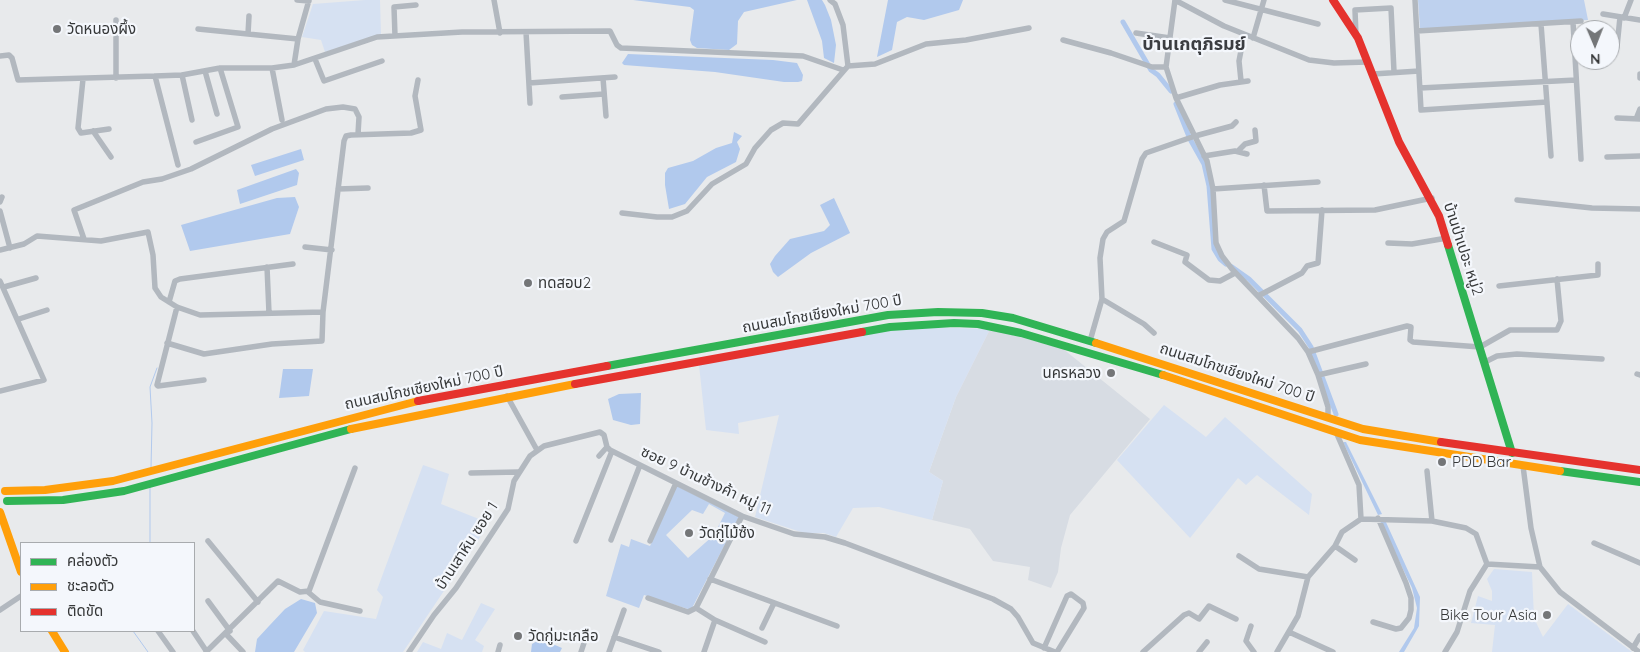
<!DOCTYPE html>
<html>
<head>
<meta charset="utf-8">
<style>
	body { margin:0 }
	#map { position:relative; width:1640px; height:652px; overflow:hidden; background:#e8eaec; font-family:Quicksand,"Noto Sans Thai",sans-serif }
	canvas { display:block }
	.legend { position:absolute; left:20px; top:542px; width:175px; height:90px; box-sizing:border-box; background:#f4f7fc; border:1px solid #a8abae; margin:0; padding:6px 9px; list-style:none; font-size:15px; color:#363839 }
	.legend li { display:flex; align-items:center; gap:10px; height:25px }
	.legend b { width:25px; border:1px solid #a8abae }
	.north { position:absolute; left:1570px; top:20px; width:50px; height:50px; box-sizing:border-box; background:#f4f7fc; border:1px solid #a8abae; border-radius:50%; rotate:179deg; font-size:14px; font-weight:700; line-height:20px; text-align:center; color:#363839 }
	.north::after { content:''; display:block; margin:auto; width:18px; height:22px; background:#747678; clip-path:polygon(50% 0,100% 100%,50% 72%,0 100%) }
</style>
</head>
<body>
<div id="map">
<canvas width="1640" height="652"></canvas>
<ul class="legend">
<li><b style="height:6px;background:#30b455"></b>คล่องตัว</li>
<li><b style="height:6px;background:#ff9f0a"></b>ชะลอตัว</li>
<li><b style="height:6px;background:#e5322d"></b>ติดขัด</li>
</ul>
<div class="north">N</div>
</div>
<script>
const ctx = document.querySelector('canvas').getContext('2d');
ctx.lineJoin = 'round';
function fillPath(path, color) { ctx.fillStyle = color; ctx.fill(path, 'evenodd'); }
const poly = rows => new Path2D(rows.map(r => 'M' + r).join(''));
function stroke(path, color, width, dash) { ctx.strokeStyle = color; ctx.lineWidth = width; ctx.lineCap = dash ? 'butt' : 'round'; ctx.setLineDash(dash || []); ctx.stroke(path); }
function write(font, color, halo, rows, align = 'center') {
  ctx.font = font + ' Quicksand,"Noto Sans Thai",sans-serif'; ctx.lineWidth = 4.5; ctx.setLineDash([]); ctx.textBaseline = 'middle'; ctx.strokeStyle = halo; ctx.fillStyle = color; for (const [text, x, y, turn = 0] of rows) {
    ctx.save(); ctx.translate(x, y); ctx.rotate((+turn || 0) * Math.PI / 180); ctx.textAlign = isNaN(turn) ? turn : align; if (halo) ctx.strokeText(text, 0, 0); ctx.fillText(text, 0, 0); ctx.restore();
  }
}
fillPath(poly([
	[990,329,1062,348,1150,419,1070,515,1061,548,1058,572,1051,588,1028,580,1030,567,993,561,970,529,932,520,943,481,929,472,956,397]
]), '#d7dce3');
fillPath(poly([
	[365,0,380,0,381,34,325,52,321,40,302,37,313,4],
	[923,327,990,329,956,397,929,472,943,481,932,520,879,507,853,508,836,537,824,533,804,533,755,517,779,415,738,423,739,434,706,430,699,365,889,330],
	[1164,405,1206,437,1225,417,1312,494,1309,515,1257,475,1246,485,1238,478,1190,538,1117,460],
	[423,465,449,474,441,504,484,521,486,528,403,652,305,652,303,650,324,611,376,619,383,597,377,590],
	[1494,569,1532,572,1534,618,1543,637,1568,604,1632,652,1492,652,1495,625,1471,623,1478,596,1492,601,1492,591,1487,579],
	[481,603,495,609,475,640,484,646,482,652,417,652,423,642,441,649,447,633,462,640]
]), '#d6e1f2');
fillPath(poly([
	[1418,0,1584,0,1588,20,1420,29],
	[677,486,739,517,691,610,644,595,639,608,606,596,621,544,629,547,631,539,650,546],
	[709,504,725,513,714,535,688,558,666,535,692,510,703,514]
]), '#bed1ee');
fillPath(poly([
	[633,0,797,0,744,12,738,21,737,44,729,50,697,48,692,45,690,40,694,10,690,7],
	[807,0,822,0,825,5,831,20,836,45,834,63,824,58,822,41],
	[888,0,963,0,959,10,924,20,907,17,897,22,892,50,877,57],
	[628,54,773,60,797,63,803,75,802,81,798,82,784,82,715,72,624,65,622,63],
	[734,132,742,136,737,142,740,149,736,162,707,177,685,204,669,209,665,185,665,173,668,168,693,161,716,148,732,143],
	[301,149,304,160,255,176,251,165],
	[296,169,299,173,297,185,240,204,237,190],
	[295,197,299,207,290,234,190,251,181,225,277,198],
	[834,198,850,233,811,253,778,277,773,272,770,264,775,256,790,239,824,231,830,225,820,205],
	[283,369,313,369,309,396,279,398],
	[641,393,640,424,631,425,613,420,608,399,619,394],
	[1343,442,1346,442,1382,514,1378,515],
	[1385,520,1420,597,1419,626,1404,652,1399,652,1414,628,1417,608,1412,588,1380,521],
	[301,599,315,603,317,613,294,652,255,652,257,639,269,626,285,609],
	[541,639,562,648,560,652,531,652,532,644]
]), '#b1c9ed');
stroke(poly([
	[151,468,152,423,150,387,157,368],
	[150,543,150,487],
	[133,631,148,652]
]), '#b1c9ed', 1);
stroke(poly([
	[1123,22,1151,70,1158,75,1171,91],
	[1176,104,1190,139,1204,164,1209,186,1214,249,1220,259,1226,264],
	[1232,267,1249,279,1300,330,1311,347,1336,414]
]), '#b1c9ed', 5);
stroke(poly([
	[297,0,309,1],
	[494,0,500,33],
	[830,0,835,4,843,25,848,66],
	[1175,0,1166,67,1176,98,1207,161,1213,189,1216,243,1222,256,1232,269,1298,338,1308,352,1318,375,1328,407,1328,418],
	[1175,0,1224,26,1309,60,1334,63,1367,62],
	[1225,0,1318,24],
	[1415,0,1421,110,1547,102],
	[1603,14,1640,20],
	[1624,18,1631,0],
	[1573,22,1581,159],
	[1541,24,1551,156],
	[198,29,298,39],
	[1417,31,1581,21],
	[526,32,530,103],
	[1136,33,1170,38],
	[248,34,249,16],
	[395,36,394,7,416,5],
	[1356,36,1355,10,1391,8,1394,72],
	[1253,38,1264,0],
	[1063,40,1111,53,1152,67,1166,67],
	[1617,47,1620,17],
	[0,56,9,55,12,58,18,80,155,76,182,75,220,68,272,68,294,65,377,37,462,32,610,31,617,45,621,48,803,56,843,70],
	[315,59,324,81,382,61],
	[294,65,298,39,309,0],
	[848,66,875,64,926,44,966,40,1029,28],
	[272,68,282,120],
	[205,71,217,114],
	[1373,74,1419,71],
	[1640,74,1640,78],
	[182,75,192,120],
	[155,76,178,165],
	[116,78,116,20],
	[603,78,606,116],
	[83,79,78,128,81,133,109,129],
	[1241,81,1239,61,1244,35],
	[529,83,615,77],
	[1420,88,1576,80],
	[562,97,604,94],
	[1176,98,1220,85,1248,81],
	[1617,118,1640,119],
	[1636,119,1640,109],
	[93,131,111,157],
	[196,142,238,127,220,68],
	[1238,151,1245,144,1256,141,1255,130],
	[1204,156,1235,151,1247,154],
	[1607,157,1640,156],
	[1264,185,1267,211,1375,210,1432,198],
	[338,189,368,188],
	[1213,189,1318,182],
	[1517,200,1592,208,1640,209],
	[0,202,2,197],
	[0,211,10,248],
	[622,213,657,217,672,217,687,211,712,184,746,164,755,148,771,130,783,123,798,124,848,66],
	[84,239,74,210,143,182,162,179,191,169,272,129,326,109,343,107,355,109,359,117,358,134],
	[1154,242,1187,255,1185,262,1209,280,1220,281,1235,273],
	[1388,243,1412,244,1447,238],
	[305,247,332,250],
	[0,250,24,244,37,236,101,241,148,232,153,255,155,288,161,297,177,307,200,315,323,312],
	[267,267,269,313],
	[0,281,44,380,0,391],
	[1499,286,1598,275,1598,264],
	[4,287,36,278],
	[1258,296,1302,273,1307,266,1318,263,1322,210],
	[1102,299,1144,324,1154,333],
	[169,302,175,281,180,279,293,264],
	[177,307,157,385,158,386,204,380],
	[19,319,47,310],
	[1090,341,1102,299,1100,258,1103,239,1107,232,1124,221,1142,159,1146,153,1195,136,1232,126,1236,122],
	[167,343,204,354,272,344,322,341,323,312,344,141,346,136,351,135,411,133,421,130,415,96,418,80],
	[1308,352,1407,326,1411,327,1410,340,1413,342,1480,347,1510,330,1557,330,1561,321,1557,279],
	[1485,362,1497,356,1517,354,1602,359],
	[1637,374,1640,375],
	[1318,375,1366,364],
	[507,396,537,450],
	[1336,432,1359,485,1361,519],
	[599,456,607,447],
	[1523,466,1531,528,1540,567,1560,592,1639,652],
	[1427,471,1432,521],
	[471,473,518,472],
	[1361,519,1432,521,1466,528,1476,534,1487,564],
	[611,540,640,465],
	[208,541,258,602],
	[576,541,612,451],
	[650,541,676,483],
	[1594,543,1640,563],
	[1335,546,1355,560],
	[1239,556,1259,569,1308,577],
	[1487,564,1540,567],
	[710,579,837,626],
	[308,592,320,602,360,611],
	[648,598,688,612,696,608],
	[208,601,230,631],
	[0,610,21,596],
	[715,620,765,642],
	[1373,622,1396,629,1401,628,1409,618,1411,610,1411,598,1406,583,1378,518],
	[1251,626,1246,641,1254,652],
	[762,628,774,603],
	[158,631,173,652],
	[193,631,207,652],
	[1289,632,1333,652],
	[226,634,243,652],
	[614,637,659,652],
	[1044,648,1067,596,1071,594,1083,603,1084,608,1057,652],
	[1633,648,1640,636],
	[206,652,278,581,300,592,309,591,355,468],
	[409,652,434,615,456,588,508,509,514,481,530,456,544,446,600,432,604,435,607,447,610,450,742,516,794,534,825,537,845,543,993,599,1011,609,1018,617,1033,643,1055,652],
	[498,652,500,645],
	[581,652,584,643],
	[609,652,624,610],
	[704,652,715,620,696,608,742,516],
	[1143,652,1184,615,1189,613,1199,619,1209,606,1236,619],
	[1199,652,1207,642],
	[1277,652,1298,616,1308,577,1335,546,1342,532,1361,519],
	[1445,652,1457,632,1470,591,1487,564]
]), '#b2b8bf', 5.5);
stroke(poly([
	[1448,245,1512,453],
	[862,332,890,327,954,323,978,324,1021,333,1163,375],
	[607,366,888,315,938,312,982,313,1013,318,1096,343],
	[1560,471,1640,482],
	[7,501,63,500,124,491,351,429]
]), '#30b455', 8);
stroke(poly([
	[1096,343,1363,429,1441,442],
	[1163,375,1360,440,1560,471],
	[351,429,575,384],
	[5,491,45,490,113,481,418,401],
	[0,512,21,572],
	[52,631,65,652]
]), '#ff9f0a', 8);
stroke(poly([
	[1333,0,1358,38,1399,142,1439,216,1448,245],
	[575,384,862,332],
	[418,401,607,366],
	[1441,442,1640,470]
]), '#e5322d', 8);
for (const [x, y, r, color] of [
	[57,29,5,"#747678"],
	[528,283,5,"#747678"],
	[1111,373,5,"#747678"],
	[1442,462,5,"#747678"],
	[689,533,5,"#747678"],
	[1547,615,5,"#747678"],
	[518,636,5,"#747678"]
]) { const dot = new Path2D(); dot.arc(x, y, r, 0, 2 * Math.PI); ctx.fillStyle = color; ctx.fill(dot); stroke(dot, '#f4f7fc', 2); }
write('15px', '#363839', '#f4f7fc', [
	["วัดหนองผึ้ง",67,29],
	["ทดสอบ2",538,283],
	["นครหลวง",1101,373,"right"],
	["PDD Bar",1452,462],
	["วัดกู่ไม้ซ้ง",699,533],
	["Bike Tour Asia",1537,615,"right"],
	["วัดกู่มะเกลือ",528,636]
], 'left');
write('15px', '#363839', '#f4f7fc', [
	["บ้านป่าเปอะ หมู่2",1463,249,72],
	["ถนนสมโภชเชียงใหม่ 700 ปี",822,314,-10],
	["ถนนสมโภชเชียงใหม่ 700 ปี",1237,373,18],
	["ถนนสมโภชเชียงใหม่ 700 ปี",424,388,-12],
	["ซอย 9 บ้านช้างค้า หมู่ 11",706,481,25],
	["บ้านเสาหิน ซอย 1",467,546,-57]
]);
write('bold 18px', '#3b3d41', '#f4f7fc', [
	["บ้านเกตุภิรมย์",1194,45]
]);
</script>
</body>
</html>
